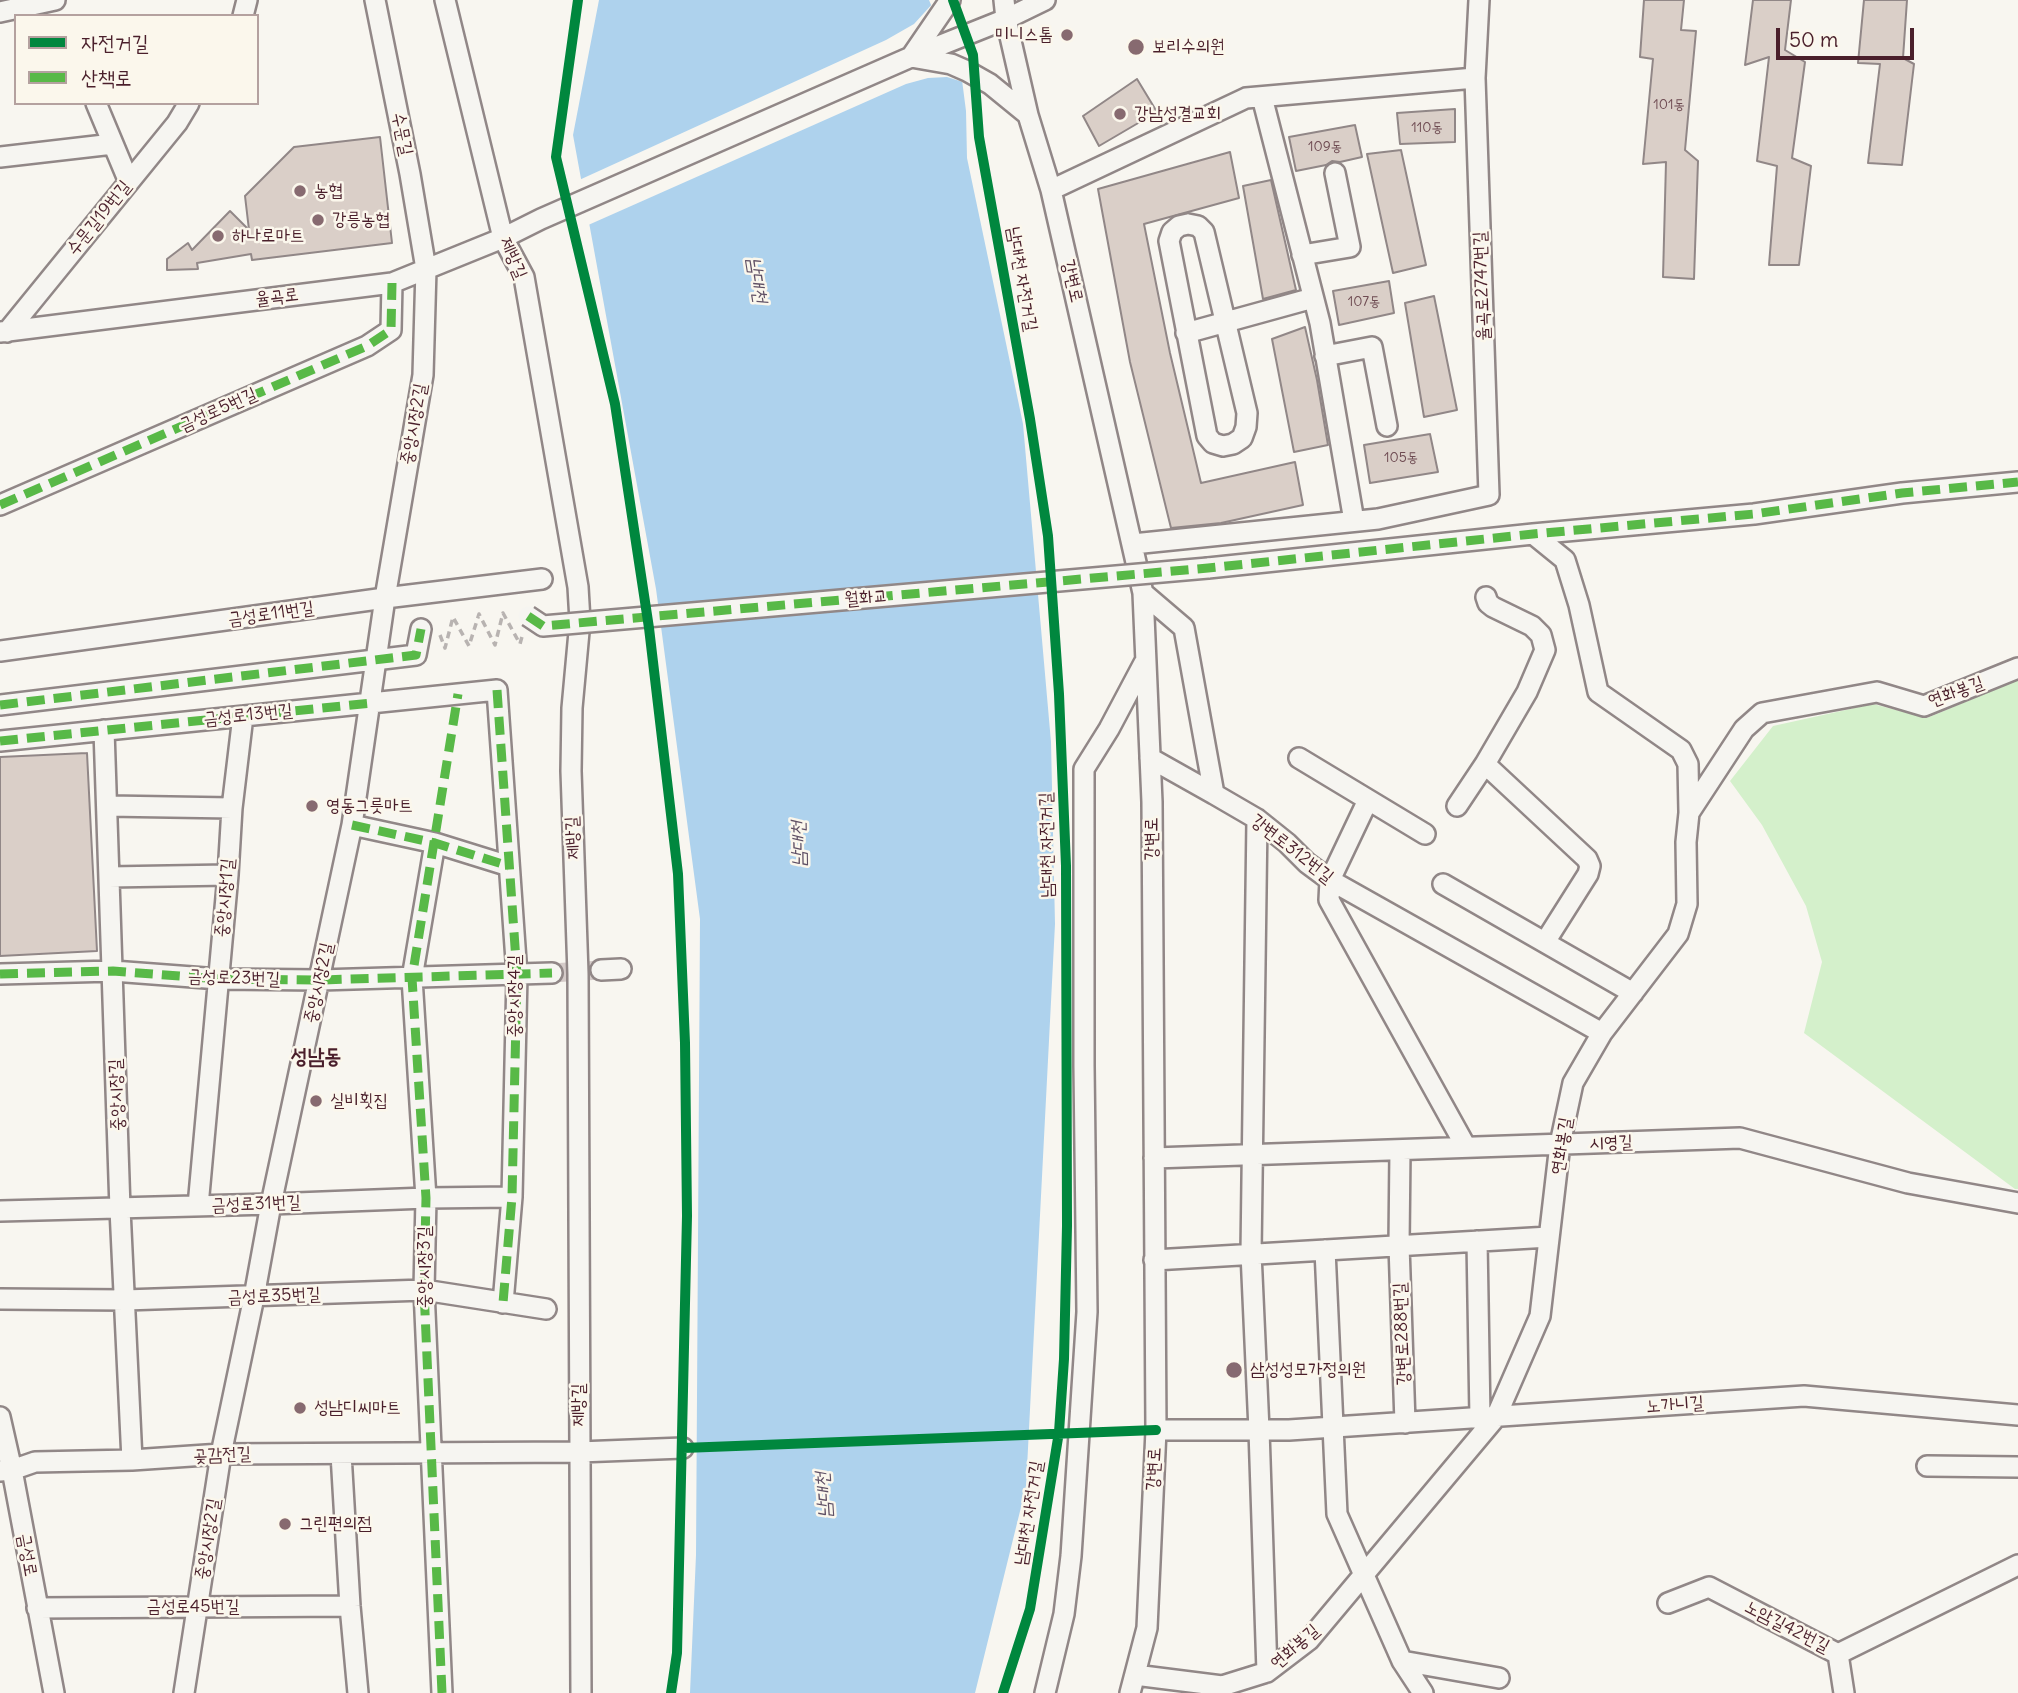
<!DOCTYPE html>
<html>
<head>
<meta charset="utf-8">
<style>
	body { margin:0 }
	#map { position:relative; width:2018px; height:1693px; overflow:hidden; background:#f8f6f0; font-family:Delius,"Poor Story",sans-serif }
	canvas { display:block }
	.legend { position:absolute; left:14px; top:14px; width:245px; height:91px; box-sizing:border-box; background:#fbf7ec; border:2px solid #b4a19f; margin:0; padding:9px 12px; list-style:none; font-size:21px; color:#4a1f2b }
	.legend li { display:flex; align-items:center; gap:14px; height:35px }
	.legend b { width:35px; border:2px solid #b4a19f }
	.scale { position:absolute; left:1776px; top:28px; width:138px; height:32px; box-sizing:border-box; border:4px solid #4a1f2b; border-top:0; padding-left:9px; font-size:21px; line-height:24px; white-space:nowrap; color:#4a1f2b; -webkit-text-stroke:5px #fbf7ec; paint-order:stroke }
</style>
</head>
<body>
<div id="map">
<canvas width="2018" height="1693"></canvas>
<ul class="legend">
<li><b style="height:9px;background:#00873e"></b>자전거길</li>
<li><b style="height:9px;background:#58b947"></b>산책로</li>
</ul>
<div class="scale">50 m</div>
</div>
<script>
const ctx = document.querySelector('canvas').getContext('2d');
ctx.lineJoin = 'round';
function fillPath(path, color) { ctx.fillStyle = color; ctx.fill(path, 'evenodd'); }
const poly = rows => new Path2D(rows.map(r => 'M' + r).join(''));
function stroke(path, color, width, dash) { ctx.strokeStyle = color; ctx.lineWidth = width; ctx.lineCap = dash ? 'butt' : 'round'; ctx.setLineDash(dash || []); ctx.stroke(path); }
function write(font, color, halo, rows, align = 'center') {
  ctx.font = font + ' Delius,"Poor Story",sans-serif'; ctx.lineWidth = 5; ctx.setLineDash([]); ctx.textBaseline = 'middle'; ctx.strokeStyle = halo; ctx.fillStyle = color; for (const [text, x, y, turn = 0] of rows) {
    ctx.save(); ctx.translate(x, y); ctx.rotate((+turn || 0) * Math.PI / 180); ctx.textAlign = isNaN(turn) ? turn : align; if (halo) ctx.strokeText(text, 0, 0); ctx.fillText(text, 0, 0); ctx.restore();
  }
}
fillPath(poly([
	[2018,680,2018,1189,2015,1189,1804,1033,1822,962,1806,906,1762,825,1730,781,1773,726,1873,704,1927,718]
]), '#d4f0cb');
fillPath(poly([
	[599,0,929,0,962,80,966,111,967,158,1023,424,1051,742,1055,924,1026,1487,975,1693,690,1693,696,1555,700,919,656,589,573,135]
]), '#aed2ed');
fillPath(poly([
	[934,2,966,83,947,77,928,78,906,84,586,226,577,181,886,40,914,24]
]), '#f8f6f0');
const building = poly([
	[1644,0,1684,0,1681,30,1696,31,1685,150,1698,161,1694,279,1663,277,1666,162,1643,164,1653,59,1640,57,1644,0],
	[1753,0,1791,0,1785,50,1805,62,1792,158,1811,166,1799,265,1769,265,1777,166,1757,161,1769,57,1745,65,1753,0],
	[1864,0,1907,0,1903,58,1914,64,1902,165,1868,163,1880,64,1858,63,1864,0],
	[1137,79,1157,112,1099,146,1083,116,1137,79],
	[1455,109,1455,142,1400,144,1397,113,1455,109],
	[1355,125,1362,157,1340,162,1332,161,1326,165,1296,171,1289,137,1355,125],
	[380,137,392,243,252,260,251,254,197,263,198,269,167,270,167,259,188,243,192,250,230,211,249,230,245,196,294,147,380,137],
	[1401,150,1426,265,1393,273,1367,154,1401,150],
	[1230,152,1239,198,1144,224,1170,353,1201,483,1295,462,1303,505,1221,523,1171,528,1130,362,1098,189,1230,152],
	[1271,180,1296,290,1263,299,1243,186,1271,180],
	[1389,281,1394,313,1339,325,1333,291,1389,281],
	[1434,296,1457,410,1424,417,1405,303,1434,296],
	[1305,327,1317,380,1328,445,1294,452,1272,339,1305,327],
	[1430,434,1438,472,1370,483,1364,445,1430,434],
	[87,753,97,951,0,956,0,757,87,753]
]);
fillPath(building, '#dacfc8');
stroke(building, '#918787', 2);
stroke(poly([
	[552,973,601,970]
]), '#d5cbc9', 19, [19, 10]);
const minor = poly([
	[445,0,503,238,524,277,578,587,580,621,572,708,571,771,578,974,581,1693],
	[950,0,911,57,951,64,967,71,990,84,1028,115],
	[1004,0,1006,19,1028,115,1051,190,1143,593,1152,802,1156,1430,1147,1628,1130,1693],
	[0,12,55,0],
	[243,16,247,0],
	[1262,97,1320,323,1354,521],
	[96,103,129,182],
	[0,157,113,144],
	[1051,190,1246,98,1475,78],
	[1188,224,1198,226,1204,232,1247,413,1246,427,1242,438,1233,444,1223,446,1213,443,1207,436,1169,241,1172,232,1179,226,1188,224],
	[1302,255,1350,247,1335,173],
	[0,332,392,283,503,238,541,219,911,57,1006,19,1045,0],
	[7,332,177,123,189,103],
	[1186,333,1313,298],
	[1325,356,1372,347,1387,426],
	[0,505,367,346,391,330,392,283],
	[1533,534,1565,560,1579,605,1598,692,1681,750,1688,764,1689,812],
	[1133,544,1378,519,1489,495,1475,78,1479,0],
	[1208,568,1533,534,1754,514,1902,493,2018,482],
	[1143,593,1184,628,1214,794,1257,819,1287,843,1307,863,1330,880,1602,1033],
	[0,651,385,598,542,579],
	[0,705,416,655,421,629],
	[104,730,120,1209,132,1460],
	[0,741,497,690,517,975,512,1197,503,1303],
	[1150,758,1214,794],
	[1299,758,1425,834],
	[1485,764,1587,859,1590,866,1588,874,1545,942],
	[1368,800,1330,880,1329,900,1466,1147],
	[108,806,232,808],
	[1457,806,1485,764,1527,692,1545,650,1541,635,1532,626,1493,607,1488,603,1486,597],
	[1257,819,1251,1253,1259,1430,1267,1672],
	[352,825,435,843,509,866],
	[435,843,412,978,426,1198,424,1290,442,1693],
	[109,877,228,875],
	[1443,884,1633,993],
	[601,970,621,969],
	[0,974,113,971,219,979,320,980,552,973],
	[1400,1150,1399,1245,1405,1423],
	[1154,1158,1740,1138,1908,1183,2018,1203],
	[198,1206,228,875,232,808,243,716],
	[0,1211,271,1204,426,1198,512,1197],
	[1477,1241,1480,1418],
	[1325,1250,1337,1514,1402,1661,1423,1693],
	[1154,1260,1549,1237],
	[0,1299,125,1300,424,1290,546,1309],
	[0,1417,12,1470,54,1693],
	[1156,1430,1289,1430,1804,1396,2018,1415],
	[341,1454,350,1606,358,1693],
	[1927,1466,2018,1467],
	[0,1471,12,1470,35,1462,132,1460,221,1454,579,1452,683,1448],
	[1668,1603,1709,1587,1838,1654,2018,1565],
	[37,1608,350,1606],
	[1838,1654,1844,1693],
	[1402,1661,1499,1678],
	[1135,1675,1222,1686,1267,1672,1309,1640,1496,1417,1540,1316,1560,1144,1573,1083,1602,1033,1678,934,1687,904,1686,842,1689,813,1744,729,1762,713,1877,692,1924,706,2018,668],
	[184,1693,221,1454,254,1297,271,1204,352,825,385,598,423,375,426,269,410,174,375,0],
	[1045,1693,1064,1614,1071,1556,1087,1312,1084,1066,1084,769,1109,729,1144,663]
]);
stroke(minor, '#918787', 24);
stroke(poly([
	[440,635,445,648,453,617,469,646,479,614,495,645,503,613,520,644,523,633]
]), '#b8b3b1', 3.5, [7, 5]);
stroke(minor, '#f6f5f1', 19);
const minorBridge = poly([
	[528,616,543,626,1208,568]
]);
stroke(minorBridge, '#918787', 24, []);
stroke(minorBridge, '#f6f5f1', 19);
stroke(poly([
	[0,505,367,346,391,330,392,283],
	[528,616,543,626,1208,568,1533,534,1754,514,1902,493,2018,482],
	[497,690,517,975,512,1197,503,1303],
	[0,705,416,655,421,629],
	[0,741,371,703],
	[352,825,435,843,509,866],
	[0,974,113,971,219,979,320,980,552,973],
	[442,1693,424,1290,426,1198,412,978,458,694]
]), '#58b947', 9, [18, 9]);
stroke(poly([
	[578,0,556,157,615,404,649,628,678,874,685,1043,687,1216,677,1653,671,1693],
	[953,0,973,55,979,137,1030,419,1048,536,1059,694,1066,866,1067,1226,1064,1359,1059,1432,1030,1609,1003,1693],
	[683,1448,1156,1430]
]), '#00873e', 10);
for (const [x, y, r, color] of [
	[1067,35,7,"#876a70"],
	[1136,47,9,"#876a70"],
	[1120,114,7,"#876a70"],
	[300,191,7,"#876a70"],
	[318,220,7,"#876a70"],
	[218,236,7,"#876a70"],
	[312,806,7,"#876a70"],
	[316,1101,7,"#876a70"],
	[1234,1370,9,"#876a70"],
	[300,1408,7,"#876a70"],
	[285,1524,7,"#876a70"]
]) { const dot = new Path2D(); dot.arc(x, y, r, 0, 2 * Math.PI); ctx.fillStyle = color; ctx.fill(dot); stroke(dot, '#fbf7ec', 2.5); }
write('14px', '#6e4b52', null, [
	["101동",1669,105],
	["110동",1427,128],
	["109동",1325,147],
	["107동",1364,302],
	["105동",1401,458]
]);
write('18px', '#4a1f2b', '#fbf7ec', [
	["미니스톰",1053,35,"right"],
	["보리수의원",1152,47],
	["강남성결교회",1134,114],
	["농협",314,191],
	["강릉농협",332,220],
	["하나로마트",232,236],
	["영동그릇마트",326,806],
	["실비횟집",330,1101],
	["삼성성모가정의원",1250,1370],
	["성남디씨마트",314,1408],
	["그린편의점",299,1524]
], 'left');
write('18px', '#4a1f2b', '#fbf7ec', [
	["수문길",402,134,78],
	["수문길19번길",99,218,-51],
	["제방길",513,258,67],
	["남대천 자전거길",1022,279,80],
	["강변로",1072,281,77],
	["율곡로2747번길",1482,286,-92],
	["율곡로",277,297,-7],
	["금성로5번길",218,410,-24],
	["중앙시장2길",414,424,-80],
	["월화교",866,598,-5],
	["금성로11번길",271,614,-8],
	["연화봉길",1956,692,-20],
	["금성로13번길",248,715,-6],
	["제방길",573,838,-92],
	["강변로",1152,839,-90],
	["남대천 자전거길",1047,845,-91],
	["강변로312번길",1292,849,38],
	["중앙시장1길",225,898,-85],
	["금성로23번길",234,978,2],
	["중앙시장2길",319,983,-78],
	["중앙시장4길",515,996,-90],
	["중앙시장길",117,1095,-92],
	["시영길",1611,1143,-2],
	["연화봉길",1562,1146,-81],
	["금성로31번길",256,1204,-2],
	["중앙시장3길",425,1267,-90],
	["금성로35번길",274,1296,-2],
	["강변로288번길",1402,1334,-92],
	["제방길",579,1405,-90],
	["노가니길",1675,1405,-4],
	["곶감전길",222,1455,-2],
	["강변로",1154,1469,-87],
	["남대천 자전거길",1029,1513,-81],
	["중앙시장2길",208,1539,-81],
	["금성로",27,1555,80],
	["금성로45번길",193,1607],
	["노암길42번길",1787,1627,27],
	["연화봉길",1295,1647,-41]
]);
write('italic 19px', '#5f5065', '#fbf7ec', [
	["남대천",757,280,81],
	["남대천",799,844,-91],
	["남대천",824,1495,-94]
]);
write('bold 21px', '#4a1f2b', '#fbf7ec', [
	["성남동",316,1057]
]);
</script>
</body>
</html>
